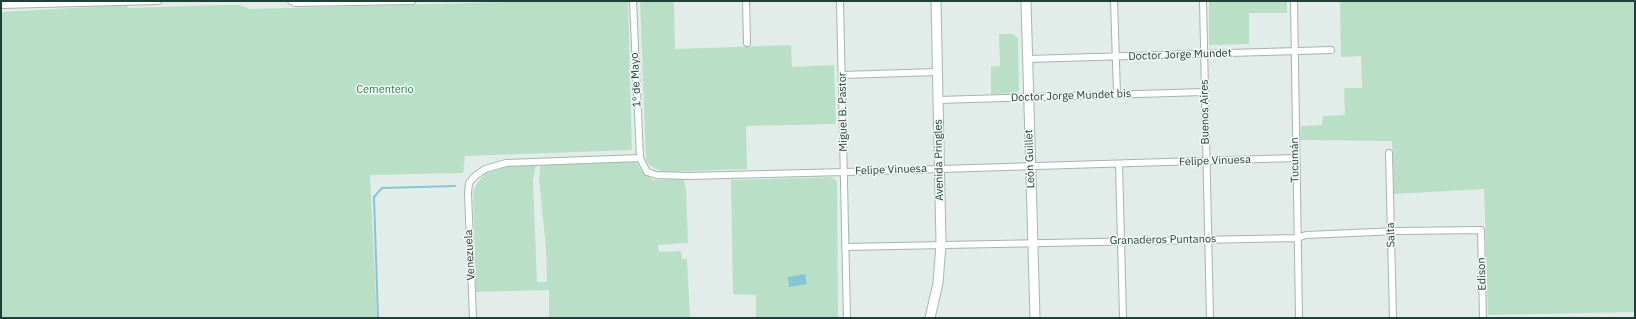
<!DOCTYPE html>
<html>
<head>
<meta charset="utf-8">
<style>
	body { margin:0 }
	#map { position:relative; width:1636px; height:319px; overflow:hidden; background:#e2ede9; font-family:"IBM Plex Sans",sans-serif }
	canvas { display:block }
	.frame { position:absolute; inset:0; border:2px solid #213f39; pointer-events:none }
</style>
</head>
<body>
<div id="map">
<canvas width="1636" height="319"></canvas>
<div class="frame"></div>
</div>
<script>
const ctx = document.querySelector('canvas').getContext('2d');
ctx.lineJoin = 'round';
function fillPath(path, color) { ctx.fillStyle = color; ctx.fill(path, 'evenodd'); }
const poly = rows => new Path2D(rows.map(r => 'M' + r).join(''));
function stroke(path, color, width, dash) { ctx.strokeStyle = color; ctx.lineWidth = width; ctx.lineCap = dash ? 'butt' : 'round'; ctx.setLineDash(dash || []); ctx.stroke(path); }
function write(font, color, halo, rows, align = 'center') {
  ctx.font = font + ' "IBM Plex Sans",sans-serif'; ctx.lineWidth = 3; ctx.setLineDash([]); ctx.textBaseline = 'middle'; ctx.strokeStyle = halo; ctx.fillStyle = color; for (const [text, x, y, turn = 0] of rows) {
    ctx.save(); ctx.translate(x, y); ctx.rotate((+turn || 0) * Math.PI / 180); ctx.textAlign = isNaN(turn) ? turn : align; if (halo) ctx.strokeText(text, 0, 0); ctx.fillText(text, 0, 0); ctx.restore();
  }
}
fillPath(poly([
	[543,1,628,1,632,150,465,156,463,173,370,175,377,318,1,318,1,12,126,5,128,8,224,5,240,5,250,9],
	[640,1,674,1,675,49,791,45,792,67,834,65,836,124,746,126,747,169,664,172,656,169,649,165,646,160],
	[1209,1,1287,1,1287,13,1249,13,1249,44,1209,45],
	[1340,1,1635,1,1635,312,1488,315,1484,189,1394,194,1392,141,1300,140,1301,126,1322,125,1323,116,1345,115,1344,88,1362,88,1361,56,1341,57],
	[999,34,1013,34,1018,38,1019,90,1017,93,991,94,991,67,1000,66],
	[626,160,637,163,641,170,653,180,682,179,684,181,686,189,688,243,658,245,659,252,681,251,682,259,687,259,690,318,549,318,549,290,476,292,473,191,478,182,486,173,509,166,536,164,533,180,537,282,547,282,546,249,539,179,540,167,543,164],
	[832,177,837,181,838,318,756,318,756,295,733,294,731,180]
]), '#b9e0c6');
fillPath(poly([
	[805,274,807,284,789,287,788,277]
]), '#86c5d6');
stroke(poly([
	[378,318,374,197,382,188,455,186]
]), '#86c5d6', 2);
const street = poly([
	[291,1,295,3,412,1],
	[633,1,640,158,647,172,656,175,688,176,844,172,1295,158],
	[746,1,747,43],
	[840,1,847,318],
	[1114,1,1117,94],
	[1203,1,1210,318],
	[1294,1,1299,318],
	[1,5,158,1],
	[1028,59,1331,50],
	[842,75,937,72],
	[938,100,1204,92],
	[1389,153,1393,318],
	[1119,164,1123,318],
	[845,247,1297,238,1306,235,1398,231,1481,230,1483,318],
	[473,318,468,193,469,183,475,176,485,169,506,163,640,158]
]);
const secondary = poly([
	[1026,1,1035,318],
	[930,318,938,283,941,244,936,1]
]);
stroke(street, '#a4b5b1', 8);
stroke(secondary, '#9fbab2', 11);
stroke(street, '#fff', 6);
stroke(secondary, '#fff', 9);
write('11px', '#213f39', '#f3f9f6', [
	["Doctor Jorge Mundet",1180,55,-2],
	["1º de Mayo",636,80,-93],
	["Doctor Jorge Mundet bis",1071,96,-2],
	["Miguel B. Pastor",843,112,-91],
	["Buenos Aires",1205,112,-91],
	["León Guillet",1030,159,-92],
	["Avenida Pringles",939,160,-91],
	["Tucumán",1295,160,-91],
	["Felipe Vinuesa",1215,161,-2],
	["Felipe Vinuesa",891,170,-2],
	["Salta",1391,235,-92],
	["Granaderos Puntanos",1163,240,-1],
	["Venezuela",470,255,-93],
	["Edison",1482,274,-92]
]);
write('11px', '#28794c', '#f3f9f6', [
	["Cementerio",385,90]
]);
</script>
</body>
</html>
